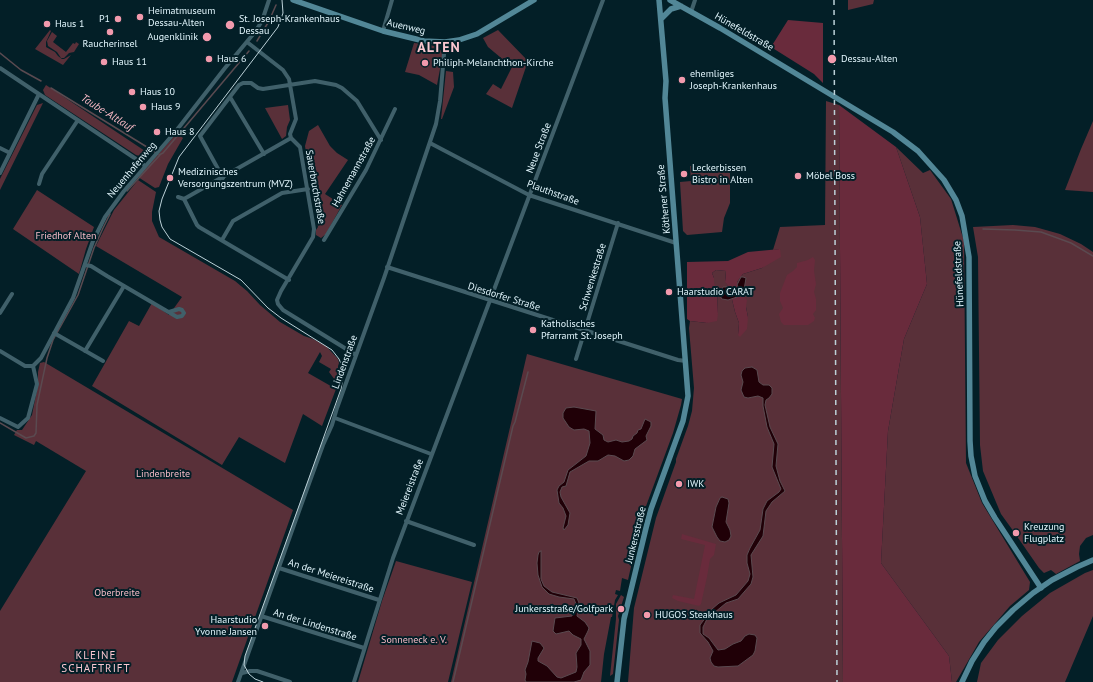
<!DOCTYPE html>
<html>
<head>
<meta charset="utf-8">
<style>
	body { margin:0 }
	canvas { display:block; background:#031f27 }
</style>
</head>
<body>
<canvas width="1093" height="682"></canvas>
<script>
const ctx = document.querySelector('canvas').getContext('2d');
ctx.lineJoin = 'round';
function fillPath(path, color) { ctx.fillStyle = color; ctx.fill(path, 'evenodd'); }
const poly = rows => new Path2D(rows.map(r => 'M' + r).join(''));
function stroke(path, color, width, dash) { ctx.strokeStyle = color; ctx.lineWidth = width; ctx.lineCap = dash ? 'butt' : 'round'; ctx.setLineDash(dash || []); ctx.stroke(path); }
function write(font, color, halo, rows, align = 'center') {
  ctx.font = font + ' "PT Sans",sans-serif'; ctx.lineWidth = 4; ctx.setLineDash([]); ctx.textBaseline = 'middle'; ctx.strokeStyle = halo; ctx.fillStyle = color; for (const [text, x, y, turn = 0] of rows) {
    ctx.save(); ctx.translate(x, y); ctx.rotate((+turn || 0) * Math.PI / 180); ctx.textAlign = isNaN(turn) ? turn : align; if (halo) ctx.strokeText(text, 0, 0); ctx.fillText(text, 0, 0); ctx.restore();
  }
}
fillPath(poly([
	[848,0,874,0,873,4,848,10],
	[50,30,51,31,46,42,46,47,55,52,58,56,62,59,64,59,71,55,63,65,35,49],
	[498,30,528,61,512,108,486,94,493,84,501,89,512,67,488,47,483,38],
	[52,32,57,36,53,42,66,52,73,43,75,44,76,42,79,44,74,52,69,53,64,58,61,58,57,52,48,46,47,41],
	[414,43,437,46,443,53,437,85,419,75,405,72],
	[446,71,453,72,454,87,442,119,441,119],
	[46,85,151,155,143,157,136,155,45,95,43,90],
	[826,101,839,105,843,682,628,682,634,608,656,518,676,462,676,459,688,426,692,411,694,388,689,328,690,321,707,323,718,314,717,289,713,283,714,278,712,273,716,270,726,271,725,281,729,287,735,312,739,323,738,335,748,317,746,307,746,300,738,289,737,282,743,274,762,268,780,249,773,250,780,227,825,225],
	[43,103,0,190,0,179,37,105],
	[288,105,290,120,287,127,286,136,282,139,265,108],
	[1093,121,1093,192,1065,190,1081,149],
	[318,125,330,146,337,153,348,160,325,194,342,205,326,234,321,238,316,235,316,230,318,227,305,146,309,131],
	[177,133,183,138,168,164,159,187,155,188,138,177],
	[896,147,923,173,930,170,951,199,964,241,966,463,982,503,1030,582,1029,590,1010,606,979,642,956,682,952,682,949,656,881,563,888,431,904,339,927,284,920,217],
	[690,166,730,167,730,203,724,218,722,232,687,235,683,231,680,182,691,181],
	[138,180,156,192,152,212,152,221,159,237,235,281,247,291,260,305,280,322,304,336,313,339,326,346,338,359,339,363,338,366,338,368,337,369,337,372,339,372,338,384,329,372,331,369,319,362,322,356,320,352,308,373,336,389,322,426,303,414,285,463,239,437,222,465,92,386,129,321,139,326,152,303,169,315,182,297,96,246,114,210],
	[37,190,94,227,86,249,79,274,13,229],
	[1013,225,1035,227,1060,234,1081,244,1093,252,1093,535,1086,538,1080,546,1079,554,1080,561,1056,574,1051,570,1044,573,1039,568,1014,532,1001,514,983,471,980,445,978,257,973,227],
	[527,354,682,399,681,405,673,433,642,517,628,580,622,578,620,591,616,590,615,594,618,595,615,600,612,617,611,617,604,654,601,682,451,682],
	[44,362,293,510,232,682,0,682,0,611,86,471,36,441,34,445,14,435,17,430,22,430,32,415,38,384,38,372,40,363],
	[396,561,472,582,448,682,358,682,382,601],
	[1093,570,1093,616,1065,682,977,682,981,663,998,640,1022,616,1050,593,1085,573],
	[621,595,624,597,618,616,619,620,613,674,610,676,616,619,616,604]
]), '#593039');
fillPath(poly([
	[788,20,823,23,823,83,814,74,771,47],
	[839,105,896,147,920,217,927,284,904,339,888,431,881,563,949,656,952,682,843,682],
	[780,249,781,257,762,268,743,274,737,282,738,289,747,300,746,307,748,317,747,329,740,337,738,335,739,323,735,312,729,287,725,282,726,271,716,270,712,273,714,278,714,283,717,289,718,314,717,321,707,323,690,321,687,319,687,262,728,261,748,252],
	[813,257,815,260,814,271,816,284,814,292,816,299,816,310,813,314,815,318,814,321,808,325,784,325,781,322,779,314,783,308,780,301,780,293,787,275,793,271,797,267,797,263,808,260],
	[682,534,716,544,714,555,710,559,707,577,701,604,699,606,678,601,672,598,673,595,694,599,705,545,681,539]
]), '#692b3c');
const water = poly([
	[741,277,743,277,746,278,744,290,737,297,728,300,722,299,721,298,721,291,723,287,728,287,730,289,731,296,739,293,740,290,737,285,741,277],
	[752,367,757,370,759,382,763,385,769,385,772,388,772,394,769,398,766,400,765,405,770,427,778,444,776,466,780,481,785,491,772,502,766,511,763,536,751,555,753,577,751,584,738,599,726,603,714,613,707,619,703,627,703,634,709,638,718,650,725,649,733,644,741,641,745,636,749,634,755,635,757,638,755,651,753,655,738,666,718,667,714,666,711,662,710,658,713,651,708,642,700,633,700,625,712,609,719,603,736,595,748,581,750,574,747,563,747,555,750,548,760,530,763,509,767,501,779,492,781,489,772,467,774,444,767,427,763,406,763,398,758,396,748,398,744,397,741,390,743,382,741,375,742,371,745,368,752,367],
	[574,407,596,411,595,429,603,435,604,440,608,442,616,440,622,442,629,441,632,439,633,436,637,433,638,430,641,429,645,419,651,422,651,426,646,436,647,440,635,449,633,456,629,460,624,461,615,456,608,455,598,461,589,461,570,472,566,486,562,487,560,492,561,497,570,513,568,525,564,530,563,528,566,516,563,508,559,503,557,490,559,486,564,482,568,470,586,456,590,443,589,431,584,429,574,430,569,427,563,418,563,413,566,408,574,407],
	[722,497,728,499,729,503,726,522,730,530,731,536,729,540,725,542,720,541,717,537,712,527,716,507,720,498,722,497],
	[541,551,541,579,544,586,552,592,577,598,579,603,577,616,585,622,589,628,588,631,584,639,590,651,590,665,584,672,581,680,574,682,526,682,525,680,526,674,525,670,528,662,532,641,540,643,544,648,538,658,538,661,547,666,557,677,561,678,576,672,577,667,576,653,581,645,581,639,573,635,569,631,556,634,553,631,555,618,572,616,576,604,574,599,559,597,549,594,542,587,538,575,537,563,538,555,539,552,541,551]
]);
fillPath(water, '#200007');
stroke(water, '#5a4a50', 1);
stroke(poly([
	[257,41,269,21,276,5],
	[0,53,21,70,41,81],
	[51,88,155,152],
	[159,155,163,153,249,51],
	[127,191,160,155],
	[983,229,1015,230,1041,232,1071,243,1093,256],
	[0,423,26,438,34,436,36,433,37,405,47,358,53,340,78,295,94,248,103,228,110,214],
	[453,682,513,426,515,422,528,372]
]), '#5a4a50', 1.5);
stroke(poly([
	[691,12,695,0],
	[383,31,392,0],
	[247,42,283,70,289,79,296,119,290,134,291,138,300,147,314,229,313,237,281,291,277,300,278,304,283,310,356,355],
	[0,68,139,161,145,166],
	[230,97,264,154],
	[430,143,529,195,676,243],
	[0,148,10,153],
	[0,173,39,94],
	[223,178,200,136,239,85,243,83,251,83,258,88,263,89,315,81,336,85,342,88,357,101,381,140],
	[39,184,42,174,78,120],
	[178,197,184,199],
	[184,199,197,225,199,227,289,280],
	[184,199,291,138],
	[222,240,233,221,282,193,308,189],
	[324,240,366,170,395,109],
	[85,265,91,266,107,276,177,317,182,316,184,313,182,310,179,309,169,312],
	[387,267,678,360,686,361],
	[0,313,12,294],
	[54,333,103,361],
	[0,351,25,366,33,366],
	[85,351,124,286],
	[576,359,618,223],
	[33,366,41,358,73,298,93,241,105,217,124,191,176,131,225,68,255,32,262,21,269,0],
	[0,418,18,427,28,418,37,384,33,366],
	[335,418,431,454],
	[406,521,474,545],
	[279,568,379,600],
	[261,616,364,648],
	[242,673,250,671,257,671,290,682],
	[238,682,299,511,323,445,332,425,337,408,384,278,436,124,440,101,445,42],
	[354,682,393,558,603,0]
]), '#40606a', 4);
stroke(poly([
	[293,0,383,31,424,41,445,42,459,40,477,34,534,0],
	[670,0,720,28,893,132,918,151,944,180,956,200,962,216,969,257,970,441,971,456,975,476,985,501,995,518,1041,588],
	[661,19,671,9,681,6],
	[617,682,624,619,646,528,651,509,683,421,688,396,665,98,666,81,659,0],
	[962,682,972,661,984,642,996,627,1013,610,1033,593,1052,580,1077,567,1093,560]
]), '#528797', 5.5);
stroke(poly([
	[263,682,255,679,249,674,244,665,245,656,341,389,343,377,343,368,339,359,332,350,281,318,268,308,241,280,170,239,162,227,160,220,159,211,162,199,179,157,278,27,283,13,282,0]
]), '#bcd1d8', 1);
stroke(poly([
	[834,0,837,682]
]), '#bcd1d8', 1.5, [5, 5]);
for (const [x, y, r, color] of [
	[140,17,4,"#f29aad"],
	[118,19,4,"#f29aad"],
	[47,24,4,"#f29aad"],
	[230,25,5,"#f29aad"],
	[110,32,4,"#f29aad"],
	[207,37,5,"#f29aad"],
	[209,59,4,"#f29aad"],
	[832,59,5,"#f29aad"],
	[104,62,4,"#f29aad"],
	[425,63,4,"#f29aad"],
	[682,80,4,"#f29aad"],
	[132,92,4,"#f29aad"],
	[143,107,4,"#f29aad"],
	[157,132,4,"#f29aad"],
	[684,174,4,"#f29aad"],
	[798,176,4,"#f29aad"],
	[170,178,4,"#f29aad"],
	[669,292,4,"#f29aad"],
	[533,330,4,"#f29aad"],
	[679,484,4,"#f29aad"],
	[1016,533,4,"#f29aad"],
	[621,609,4,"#f29aad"],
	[647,615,4,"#f29aad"],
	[265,626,4,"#f29aad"]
]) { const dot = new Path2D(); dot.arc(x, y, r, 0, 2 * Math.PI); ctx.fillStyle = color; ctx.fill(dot); stroke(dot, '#031f27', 1.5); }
write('10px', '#e1f5fc', '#031f27', [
	["Heimatmuseum",148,11],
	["Dessau-Alten",148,23],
	["P1",110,19,"right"],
	["St. Joseph-Krankenhaus",239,19],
	["Dessau",239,31],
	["Haus 1",55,24],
	["Augenklinik",198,37,"right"],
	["Raucherinsel",110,44,"center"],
	["Haus 6",217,59],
	["Dessau-Alten",841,59],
	["Haus 11",112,62],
	["Philiph-Melanchthon-Kirche",433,63],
	["ehemliges",690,74],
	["Joseph-Krankenhaus",690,86],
	["Haus 10",140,92],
	["Haus 9",151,107],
	["Haus 8",165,132],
	["Leckerbissen",692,168],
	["Bistro in Alten",692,180],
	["Medizinisches",178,172],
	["Versorgungszentrum (MVZ)",178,184],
	["Möbel Boss",806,176],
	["Haarstudio CARAT",677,292],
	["Katholisches",541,324],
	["Pfarramt St. Joseph",541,336],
	["IWK",687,484],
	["Kreuzung",1024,527],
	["Flugplatz",1024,539],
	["Junkersstraße/Golfpark",613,609,"right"],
	["HUGOS Steakhaus",655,615],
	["Haarstudio",257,620,"right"],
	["Yvonne Jansen",257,632,"right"]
], 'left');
write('10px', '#e1f5fc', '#031f27', [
	["Auenweg",406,27,13],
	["Hünefeldstraße",744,32,30],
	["Neue Straße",539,148,-69],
	["Neuenhofenweg",132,170,-50],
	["Hahnemannstraße",354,172,-61],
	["Sauerbruchstraße",315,187,80],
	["Plauthstraße",553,193,20],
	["Köthener Straße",664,199,-95],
	["Hünefeldstraße",959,274,-93],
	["Schwenkestraße",593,277,-73],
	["Diesdorfer Straße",504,297,17],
	["Lindenstraße",345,362,-70],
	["Meiereistraße",410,487,-69],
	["Junkersstraße",636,535,-76],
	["An der Meiereistraße",331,576,18],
	["An der Lindenstraße",315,625,17]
]);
write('10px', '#f8bbc7', '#031f27', [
	["Friedhof Alten",66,236],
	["Lindenbreite",163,474],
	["Oberbreite",117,593],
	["Sonneneck e. V.",414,640]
]);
write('italic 11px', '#f4b7c3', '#031f27', [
	["Taube-Altlauf",107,113,32]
]);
ctx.letterSpacing = '1px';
write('11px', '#fac7d0', '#031f27', [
	["KLEINE",96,656],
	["SCHAFTRIFT",96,669]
]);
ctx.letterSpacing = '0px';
ctx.letterSpacing = '1px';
write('bold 14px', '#fac7d0', '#031f27', [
	["ALTEN",439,48]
]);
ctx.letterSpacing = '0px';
</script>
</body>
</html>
